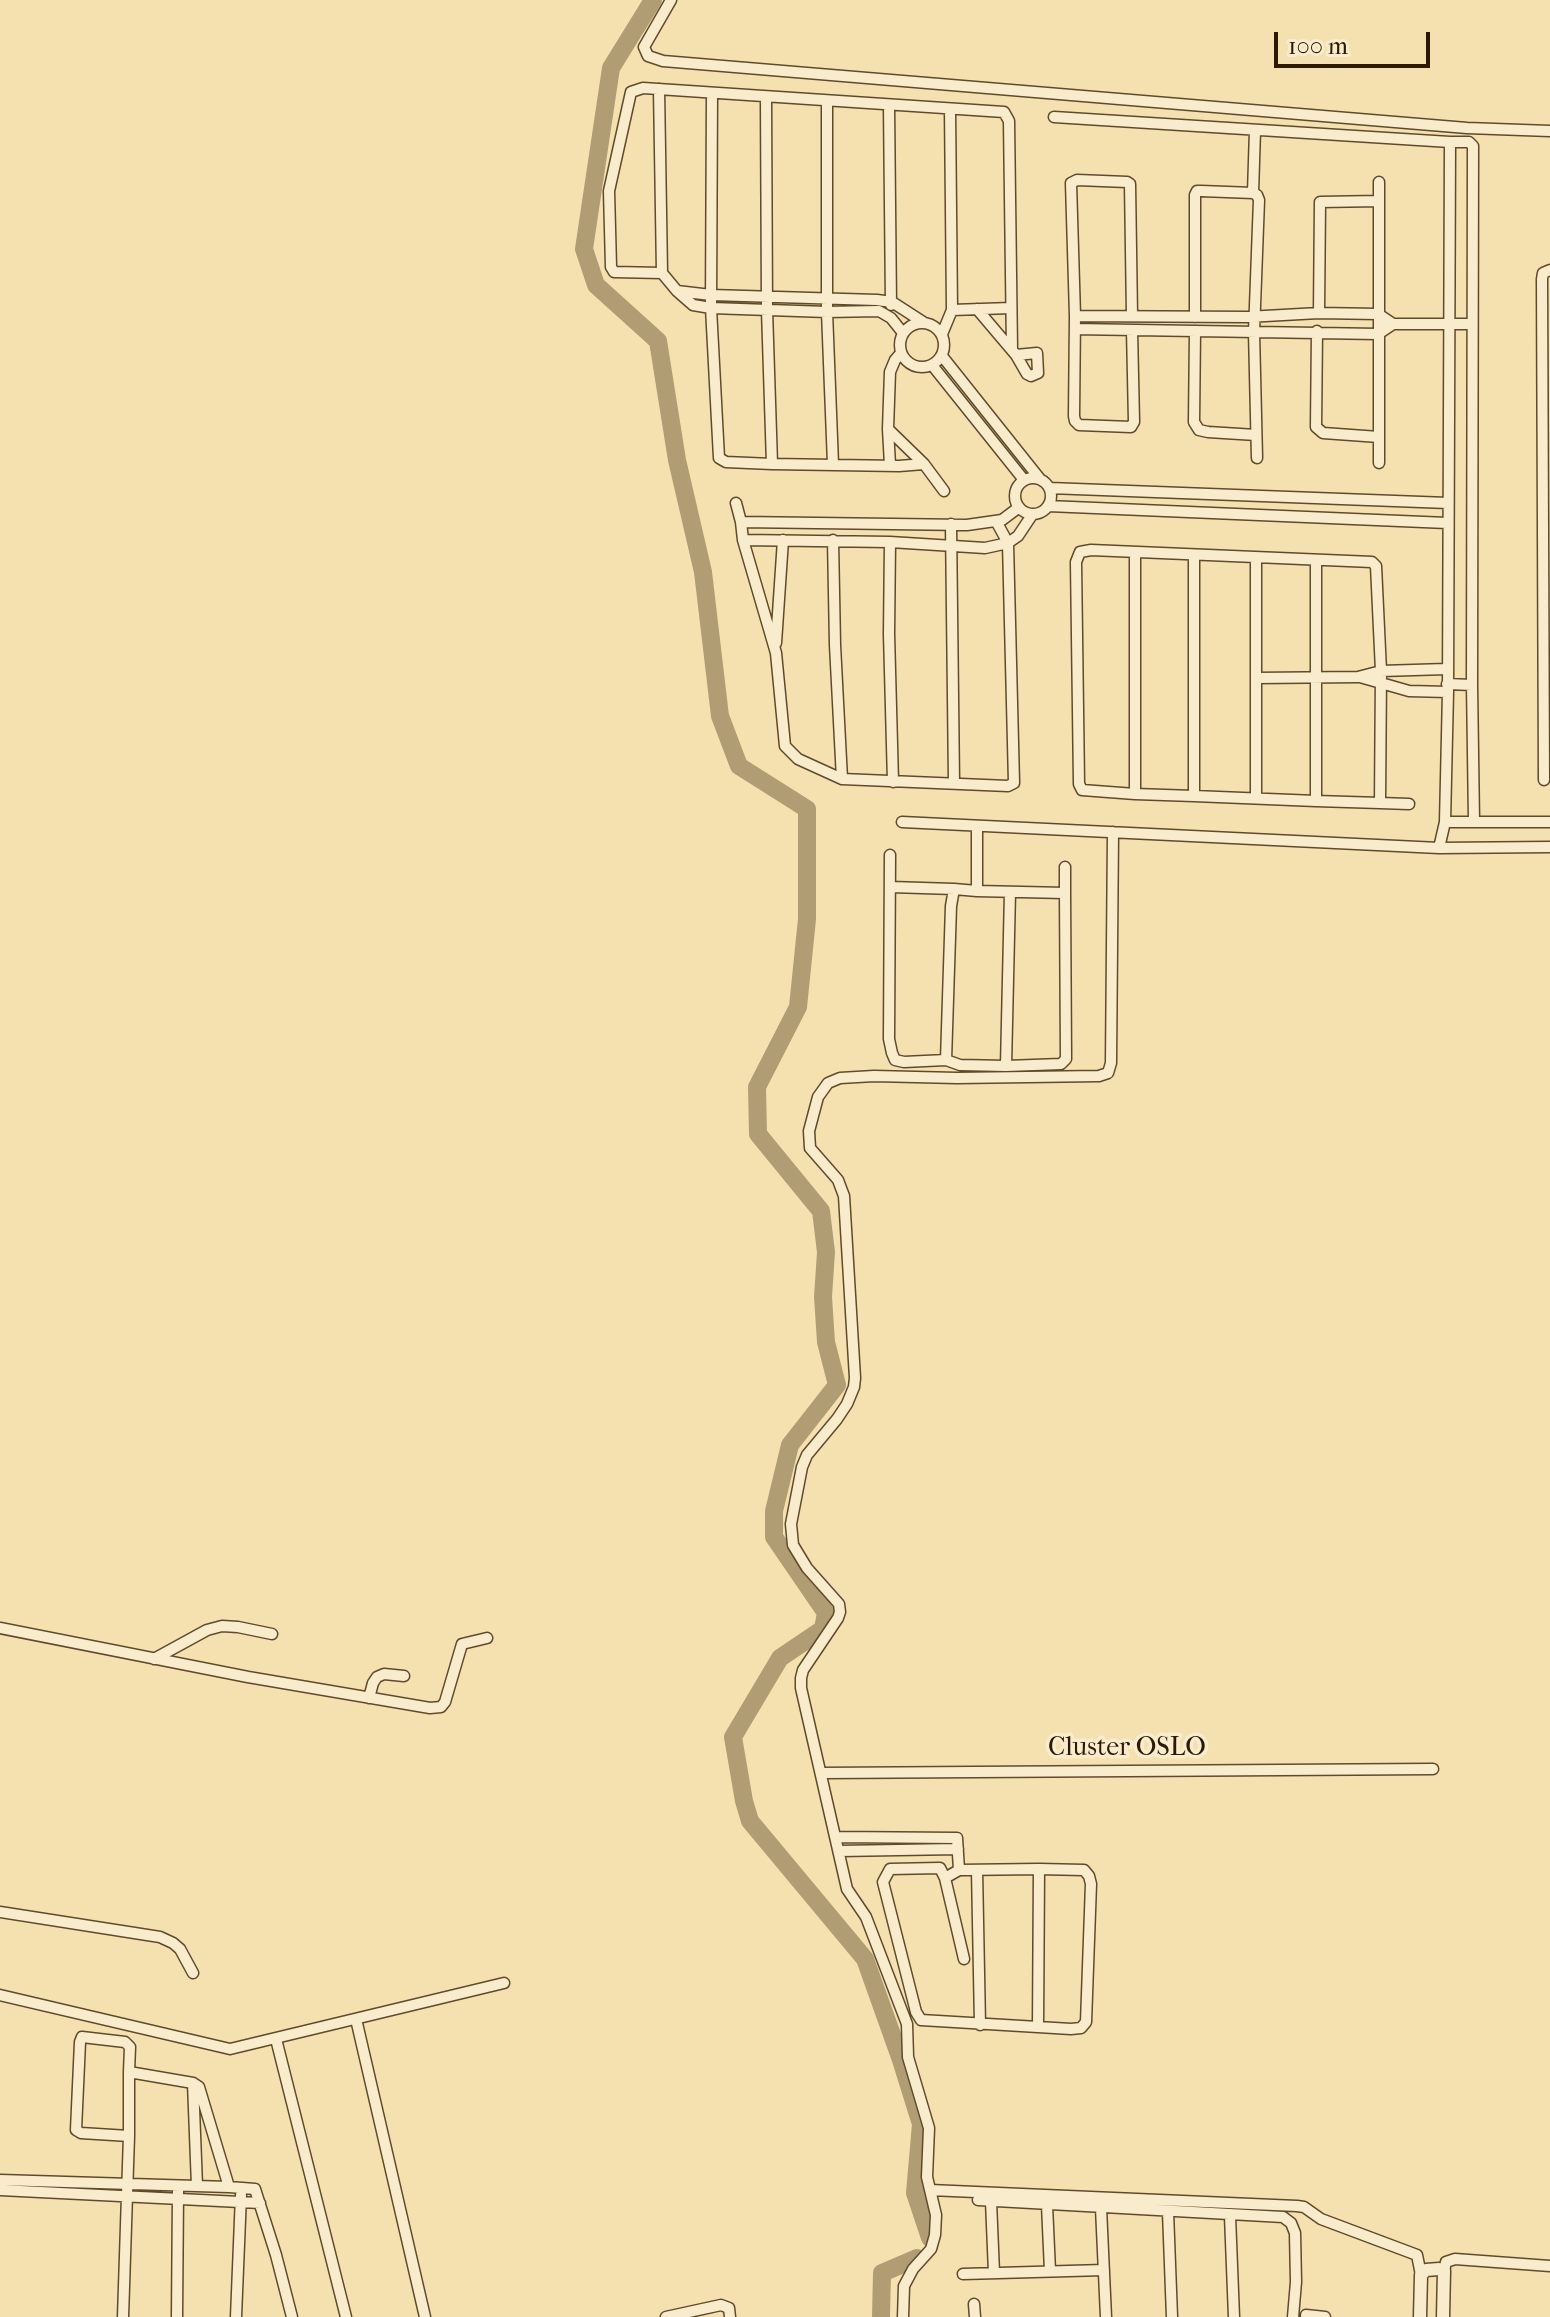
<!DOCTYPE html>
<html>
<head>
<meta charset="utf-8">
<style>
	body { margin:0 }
	#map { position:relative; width:1550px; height:2317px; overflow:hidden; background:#f5e1b0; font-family:"IM FELL French Canon",serif }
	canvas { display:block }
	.scale { position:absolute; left:1274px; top:32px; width:156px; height:36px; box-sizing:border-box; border:4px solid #2d1900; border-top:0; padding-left:10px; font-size:24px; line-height:28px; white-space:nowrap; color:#2d1900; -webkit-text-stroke:6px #f8eccc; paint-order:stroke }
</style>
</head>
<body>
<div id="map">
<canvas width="1550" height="2317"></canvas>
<div class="scale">100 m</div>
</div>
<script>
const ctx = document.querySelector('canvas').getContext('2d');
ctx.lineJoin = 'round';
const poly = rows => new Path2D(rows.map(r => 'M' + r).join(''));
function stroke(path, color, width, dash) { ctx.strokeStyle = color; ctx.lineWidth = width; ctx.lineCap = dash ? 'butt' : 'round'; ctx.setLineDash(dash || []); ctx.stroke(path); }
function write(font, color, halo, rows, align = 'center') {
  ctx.font = font + ' "IM FELL French Canon",serif'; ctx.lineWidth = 7; ctx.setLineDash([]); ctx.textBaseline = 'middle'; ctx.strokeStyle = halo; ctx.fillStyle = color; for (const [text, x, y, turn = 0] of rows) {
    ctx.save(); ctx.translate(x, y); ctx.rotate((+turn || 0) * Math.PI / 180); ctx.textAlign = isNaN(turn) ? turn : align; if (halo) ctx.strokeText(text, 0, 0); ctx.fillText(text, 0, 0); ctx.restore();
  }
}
stroke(poly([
	[653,0,611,68,584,249,596,285,658,341,677,460,703,572,720,716,739,766,807,809,807,919,798,1007,757,1087,758,1134,821,1211,826,1252,823,1297,826,1342,837,1385,790,1445,774,1511,774,1537,826,1613,823,1629,780,1658,733,1737,744,1801,750,1821,865,1959,901,2060,921,2124,915,2193,930,2238],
	[881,2317,882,2273,917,2258]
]), '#b19d74', 18);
const minor = poly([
	[671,0,644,47,648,56,663,61,1467,128,1550,131],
	[659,89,662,273],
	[712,93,711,308,719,458,726,462,772,464,899,466,924,464],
	[766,98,767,310,772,464],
	[827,101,827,312,833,464],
	[889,105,891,305],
	[950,109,952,310],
	[1054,117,1450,142],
	[1255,130,1253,193,1257,195,1259,200,1254,332,1257,458],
	[677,291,711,295,877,300,892,302,923,322],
	[977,309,1016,355,1027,374,1031,376,1038,373,1037,353,1016,355],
	[1319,313,1320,202,1379,201],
	[1075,316,1247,317,1319,313,1378,314,1393,324,1472,324],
	[1195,317,1195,195,1197,191,1201,191,1253,193],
	'900 345a22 22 0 1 1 44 0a22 22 0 1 1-44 0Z',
	[1075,329,1378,334,1393,324],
	[1132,330,1134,422,1131,427,1079,425,1075,421,1074,416,1075,316,1071,183,1077,180,1127,182,1130,184,1132,316],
	[1195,331,1194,422,1199,430,1208,432,1256,435],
	[1317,331,1316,427,1323,433,1379,437],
	[903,333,891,318,879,311,827,312,711,308,693,305,677,291,662,273,614,272,611,267,609,191,631,92,643,88,1004,112,1009,121,1012,350],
	[942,334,952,310,1011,308],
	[942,356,1040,479],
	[932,365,1024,480],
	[888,429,924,464,944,491],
	[1379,463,1379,182],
	[890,465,888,429,890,372,895,360,901,353],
	'1015 496a18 18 0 1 1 36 0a18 18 0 1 1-36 0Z',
	[1049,488,1448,503],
	[736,503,741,522,743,540,776,653,785,746,798,759,842,779,1008,786,1014,783,1008,543,996,521],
	[1048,506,1447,523],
	[741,522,967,525,1002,520,1018,508],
	[951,524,954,783],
	[743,540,890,542,985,548,1008,543,1018,536,1032,515],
	[833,540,835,645,842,779],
	[890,542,889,634,893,782],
	[1256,558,1256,798],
	[1316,561,1316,801],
	[776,643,783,540],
	[1360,677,1409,691,1448,692],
	[1256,678,1358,677,1381,671,1446,669],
	[1447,684,1472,685],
	[1544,780,1542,279,1543,273,1550,270],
	[1135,794,1135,553],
	[1194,796,1194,556],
	[1380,803,1381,671,1376,566,1372,562,1091,550,1080,552,1076,562,1079,784,1082,790,1135,794,1194,796,1316,801,1380,803,1409,804],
	[902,822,1439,848,1550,847],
	[1445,822,1550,822],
	[977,826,977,891,1065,893,1065,867],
	[1439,848,1445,822,1448,692,1450,142,1469,142,1473,146,1472,685,1474,821],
	[890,855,889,1039,892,1053,895,1060,904,1062,946,1060,960,1065,1006,1066,1061,1064,1066,1059,1065,893],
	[891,887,954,889],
	[946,1060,951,906,954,889,977,891],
	[1006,1066,1010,892],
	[0,1628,248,1677,430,1708,441,1707,445,1702,462,1644,487,1638],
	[154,1659,207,1630,222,1626,238,1627,272,1634],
	[369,1698,373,1683,377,1677,384,1674,404,1676],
	[822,1773,1433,1769],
	[836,1837,957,1838,959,1870,945,1878,964,1959],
	[839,1851,958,1849],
	[977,1870,980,2025],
	[945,1878,940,1868,890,1869,883,1882,916,2012,921,2020,1038,2027,1039,1869,959,1870],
	[0,1912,160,1937,173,1943,180,1949,193,1973],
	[0,1995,230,2049,504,1983],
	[356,2019,425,2317],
	[1038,2027,1071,2029,1081,2028,1086,2022,1091,1884,1089,1876,1084,1870,1039,1869],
	[276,2039,346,2317],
	[129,2072,193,2083,199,2087,229,2187],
	[193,2083,197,2186],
	[0,2180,229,2187,255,2189,276,2255,292,2317],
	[0,2190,260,2203],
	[930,2190,1297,2206,1304,2207,1321,2219,1417,2255,1421,2275],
	[978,2200,1283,2217,1291,2223,1295,2233,1296,2282,1293,2317],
	[991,2201,994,2273],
	[1047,2205,1050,2271],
	[1101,2208,1106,2317],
	[1168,2212,1172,2317],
	[1230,2216,1234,2317],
	[1444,2271,1446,2262,1455,2259,1550,2266],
	[963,2274,1104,2270],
	[974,2304,975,2317],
	[1306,2315,1325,2317],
	[123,2317,127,2195,129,2136,129,2072,130,2047,125,2042,82,2037,80,2042,76,2130,81,2133,129,2136],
	[177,2317,178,2191],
	[236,2317,241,2195],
	[666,2317,721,2305,729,2308,730,2317],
	[903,2317,904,2286,913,2269,931,2249,935,2235,936,2215,927,2177,929,2128,908,2057,907,2024,866,1917,847,1889,801,1688,801,1678,803,1670,838,1618,840,1612,839,1604,807,1568,793,1545,791,1524,802,1467,807,1455,837,1419,847,1404,854,1387,855,1378,844,1196,838,1180,810,1148,809,1131,818,1097,828,1083,840,1078,874,1076,957,1078,1099,1076,1108,1073,1111,1063,1113,832]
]);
const tertiary = poly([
	[1420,2317,1421,2275,1426,2270,1439,2269,1444,2271,1443,2317]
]);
stroke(minor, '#5f4b2c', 13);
stroke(tertiary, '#5f4b2c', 15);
stroke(minor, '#f8eccc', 10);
stroke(tertiary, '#f8eccc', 12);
write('26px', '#2d1900', '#f8eccc', [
	["Cluster OSLO",1127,1749]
]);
</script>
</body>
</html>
